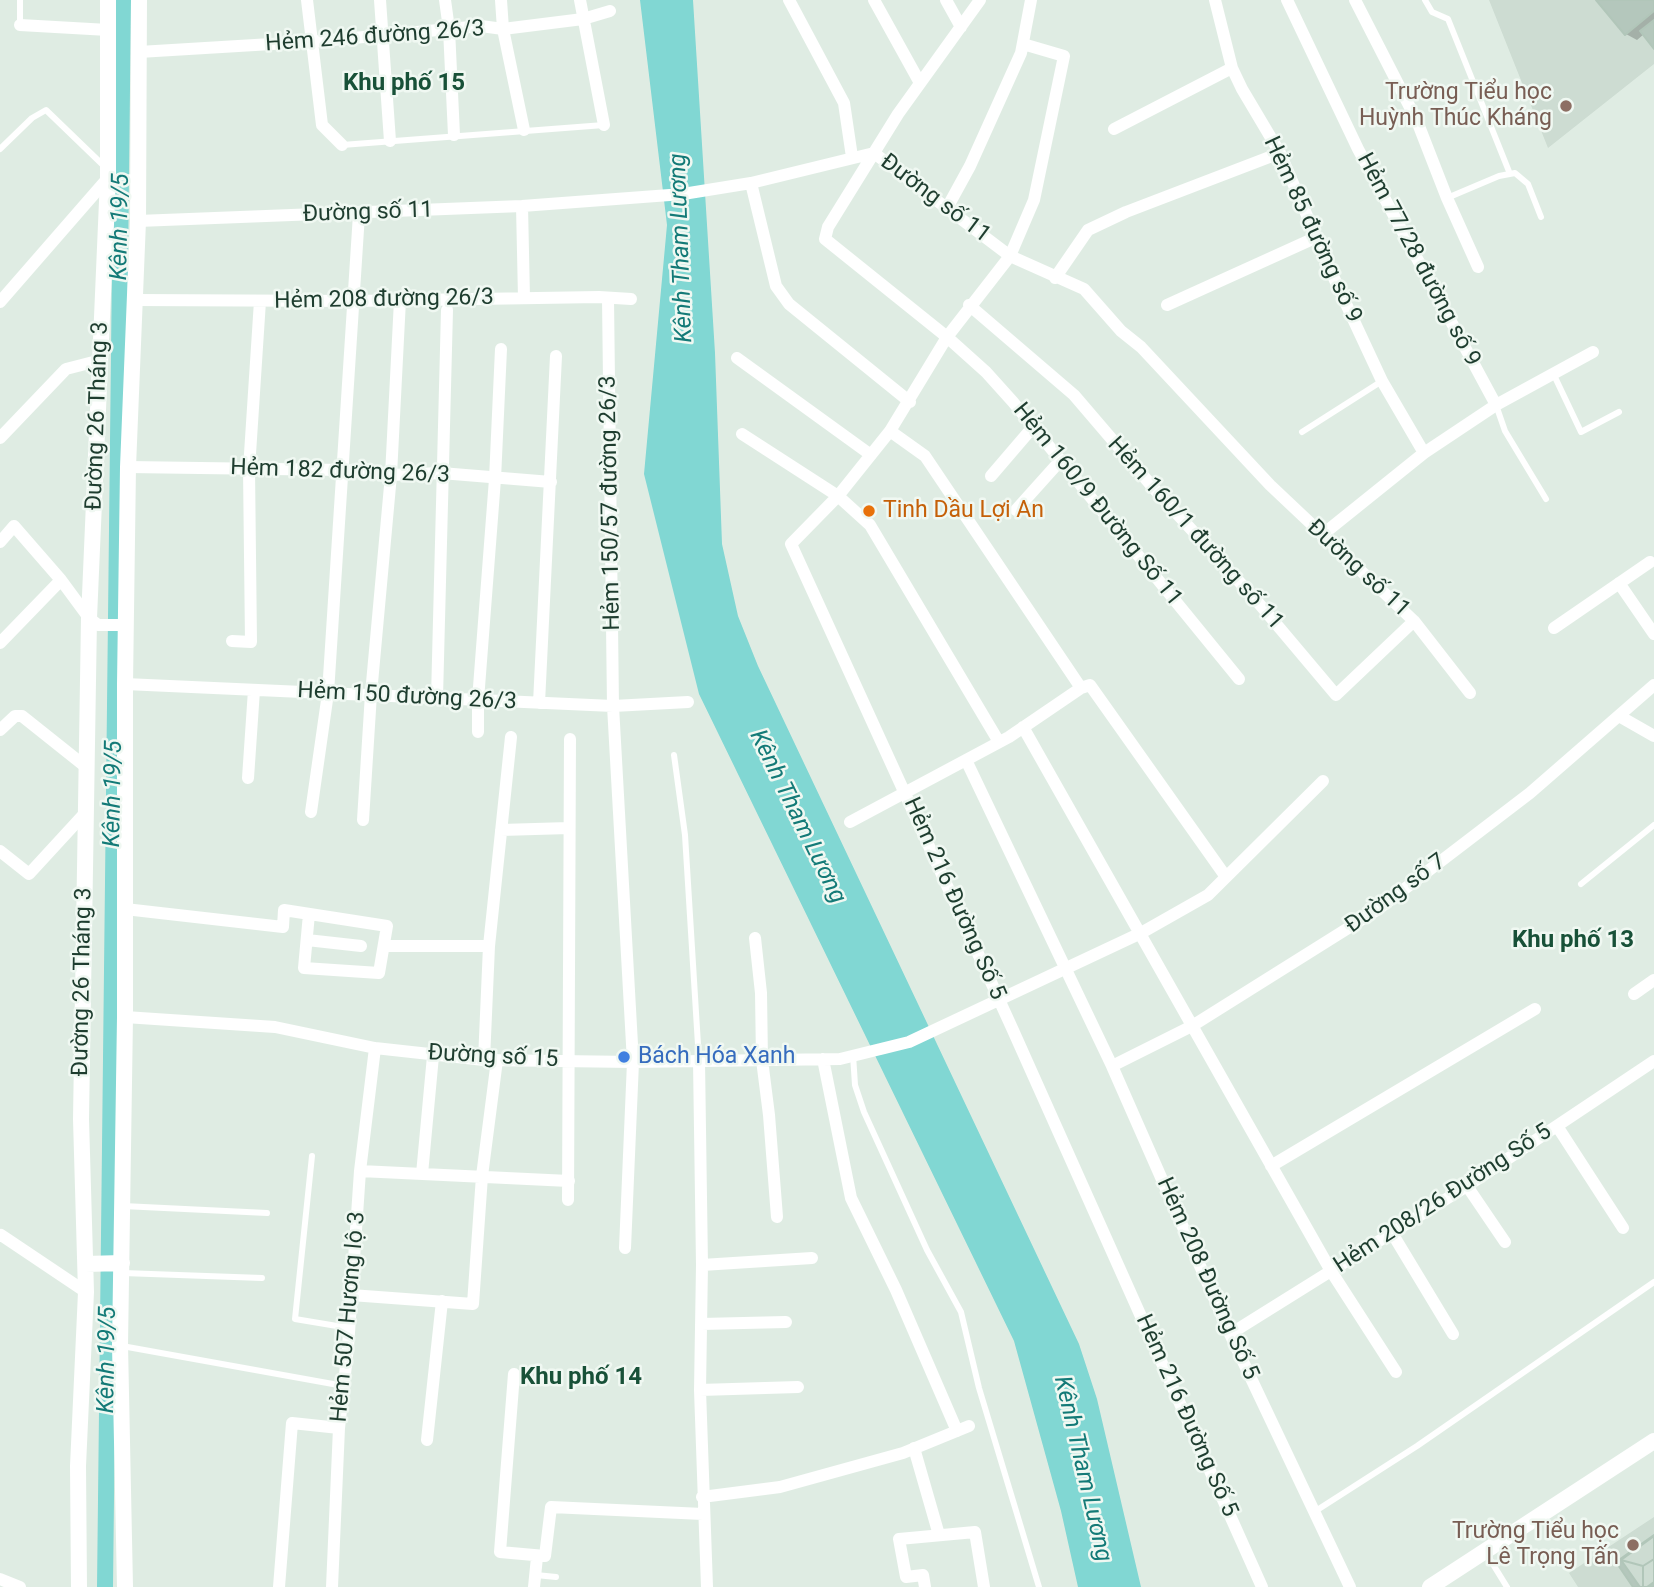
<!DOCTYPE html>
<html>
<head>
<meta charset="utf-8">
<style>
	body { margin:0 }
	canvas { display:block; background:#dfece3 }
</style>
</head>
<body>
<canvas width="1654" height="1587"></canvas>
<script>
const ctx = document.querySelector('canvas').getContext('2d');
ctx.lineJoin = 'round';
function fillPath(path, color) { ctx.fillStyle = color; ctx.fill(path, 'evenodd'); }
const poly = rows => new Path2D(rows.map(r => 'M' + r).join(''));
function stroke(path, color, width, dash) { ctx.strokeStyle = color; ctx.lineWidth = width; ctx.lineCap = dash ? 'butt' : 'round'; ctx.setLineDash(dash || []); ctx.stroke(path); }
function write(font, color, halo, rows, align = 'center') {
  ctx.font = font + ' Roboto,sans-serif'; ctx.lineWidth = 5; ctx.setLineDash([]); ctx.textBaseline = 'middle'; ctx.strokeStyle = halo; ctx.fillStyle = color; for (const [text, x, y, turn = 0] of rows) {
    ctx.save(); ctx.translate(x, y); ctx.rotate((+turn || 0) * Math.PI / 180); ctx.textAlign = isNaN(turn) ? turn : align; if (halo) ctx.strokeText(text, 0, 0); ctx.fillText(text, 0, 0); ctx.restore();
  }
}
fillPath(poly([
	[1489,0,1654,0,1654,64,1548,148],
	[1654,1517,1654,1587,1578,1587,1569,1573]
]), '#cddcd2');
fillPath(poly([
	[640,0,693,0,715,353,722,544,738,616,758,666,1079,1344,1097,1399,1141,1587,1078,1587,1061,1511,1014,1341,699,694,644,474,667,225]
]), '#81d7d3');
fillPath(poly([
	[1599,0,1654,0,1654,46,1644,34,1637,40,1626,34]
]), '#0003');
stroke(poly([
	[105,1587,123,0]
]), '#81d7d3', 16);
const building = poly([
	[1596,0,1654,0,1654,11,1625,35,1596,0],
	[1654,20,1654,49,1640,31,1654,20],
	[1654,1535,1654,1587,1633,1587,1616,1562,1654,1535],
	[1654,1536,1654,1559,1643,1566,1621,1560,1654,1536],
	[1654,1559,1654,1582,1647,1587,1643,1587,1643,1566,1654,1559],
	[1621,1560,1643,1566,1643,1587,1640,1587,1621,1560]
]);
fillPath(building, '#b4c7bc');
stroke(building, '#b1c6b9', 2);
stroke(poly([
	[1425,0,1432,12,1448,19,1510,174],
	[20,25,20,0],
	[342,145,604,125],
	[0,149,32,118,46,110,104,166],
	[110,178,138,177],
	[1447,198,1499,176,1515,173,1528,184,1541,217],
	[1553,373,1581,432,1619,412],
	[1496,405,1505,431,1546,499],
	[1302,432,1382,381],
	[674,755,685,835,699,1061],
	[1581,884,1654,825],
	[853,1055,855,1085,864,1112,927,1250,961,1312,979,1388,1039,1587],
	[312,1156,295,1319,349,1328],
	[123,1206,267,1213],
	[123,1273,262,1278],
	[122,1346,344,1386],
	[1314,1512,1417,1446,1654,1282],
	[1486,1553,1507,1587],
	[536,1575,556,1577]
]), '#fff', 6);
stroke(poly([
	[307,0,322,125,342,145],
	[380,0,390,141],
	[445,0,449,29,454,135],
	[501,0,503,29,524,130],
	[580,0,604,125],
	[789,0,844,103,852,157],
	[874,0,920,83],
	[946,0,961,27],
	[980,0,898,114,828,227,825,239,947,337,986,372,1013,402,1239,679],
	[1215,0,1232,68,1242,89,1280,153,1333,276,1382,381,1424,453],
	[1287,0,1358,149,1496,405],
	[1355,0,1417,121,1447,198,1478,267],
	[20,25,108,30],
	[1023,44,1064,56,1034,200,1010,256,947,337,890,431,838,496,791,544,1012,1028,1262,1587],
	[139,52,321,41,481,26,503,29,583,19,610,11],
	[1114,129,1232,68],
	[751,183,776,286,789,304,910,402],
	[522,206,524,298],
	[947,208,970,166,1021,53,1031,0],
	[138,221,522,206,683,194,751,183,874,153,1010,256,1084,289,1121,331,1141,347,1270,485,1414,621,1470,693],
	[1055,278,1088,230,1126,212,1280,153],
	[608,299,613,706,633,1062,625,1248],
	[136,300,353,301,599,297,631,299],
	[0,302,108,178],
	[969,305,1074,395,1157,492,1256,600,1336,695,1414,621],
	[1167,305,1317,237],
	[737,358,871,455],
	[890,431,925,456,1081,688],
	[742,434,838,496,870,525,999,742],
	[0,438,66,369,101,360],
	[128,467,344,470,391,475,441,473,551,482],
	[991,476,1033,427],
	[1016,510,1060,461],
	[1322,535,1424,453,1496,405,1593,352],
	[0,542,14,526,61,580,89,618,98,625,126,625],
	[1619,583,1654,634],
	[1554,628,1650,562],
	[232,641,251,642,249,469,260,301],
	[0,643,61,580],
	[125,684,613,706,688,702],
	[437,698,447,310],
	[539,703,556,356],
	[1619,716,1654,736],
	[1023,727,1331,1271,1396,1372],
	[0,730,15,716,22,716,86,767],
	[478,732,478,700,495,479,501,349],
	[966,760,1112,1066,1230,1334,1350,1587],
	[248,778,254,690],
	[311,812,328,693,359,214],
	[363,820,371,694,391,475,400,300],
	[850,822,1009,737,1081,688,1090,685,1226,877],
	[501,830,569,828],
	[0,851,29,874,86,812],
	[125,909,283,927,284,910,387,926,379,973,304,968,309,914],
	[755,938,761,993,762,1060,769,1115,777,1217],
	[307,940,361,946],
	[384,946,489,946],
	[1634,994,1654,980],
	[125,1017,275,1027,375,1048,484,1060,633,1062,840,1059,909,1042,1141,933,1208,895,1323,781],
	[823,1059,851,1198,896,1290,957,1431],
	[484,1060,489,946,511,737],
	[699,1061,702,1265,700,1390,707,1587],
	[1112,1066,1192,1026,1377,910,1530,793,1654,685],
	[1557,1126,1623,1228],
	[1271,1166,1535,1009],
	[360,1171,569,1181],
	[422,1174,433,1056],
	[1467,1186,1505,1242],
	[568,1200,570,739],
	[1392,1233,1453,1334],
	[0,1236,1,1235,86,1292],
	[702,1265,812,1258],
	[351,1295,473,1304,482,1176,497,1060],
	[701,1324,786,1322],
	[1230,1334,1467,1186,1654,1061],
	[514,1374,500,1552,545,1556,551,1507,703,1514],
	[700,1390,798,1387],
	[427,1440,442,1301],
	[914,1448,939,1535],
	[702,1497,780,1487,903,1453,969,1426],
	[0,1579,20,1587],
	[279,1587,292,1423,339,1428],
	[332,1587,339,1428,348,1347,360,1171,375,1048],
	[534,1587,537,1557],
	[925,1587,923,1575,906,1577,899,1539,975,1532,984,1587]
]), '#fff', 12);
stroke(poly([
	[86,1264,122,1263],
	[79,1587,78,1466,86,1292,81,1119,89,618,108,178,108,0],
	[125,1587,120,1345,125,1017,125,684,128,467,138,221,139,0],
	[1430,1587,1654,1441]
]), '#fff', 16);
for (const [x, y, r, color] of [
	[1566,106,7,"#8d6e63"],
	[869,511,7,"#e8710a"],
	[624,1057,7,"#3f7fe0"],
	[1633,1545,7,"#8d6e63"]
]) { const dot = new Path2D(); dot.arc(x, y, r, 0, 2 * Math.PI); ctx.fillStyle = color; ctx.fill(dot); stroke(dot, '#f0f8f2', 2.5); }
write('23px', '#1e3d2f', '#f0f8f2', [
	["Hẻm 246 đường 26/3",375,37,-4],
	["Đường số 11",935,199,37],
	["Đường số 11",368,213,-2],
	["Hẻm 85 đường số 9",1312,230,65],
	["Hẻm 77/28 đường số 9",1418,260,62],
	["Hẻm 208 đường 26/3",384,300,-1],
	["Đường 26 Tháng 3",98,416,-88],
	["Hẻm 182 đường 26/3",340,472,2],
	["Hẻm 150/57 đường 26/3",611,503,-91],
	["Hẻm 160/9 Đường Số 11",1097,505,51],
	["Hẻm 160/1 đường số 11",1195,534,48],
	["Đường số 11",1358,569,43],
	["Hẻm 150 đường 26/3",407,697,3],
	["Đường số 7",1396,894,-36],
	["Hẻm 216 Đường Số 5",954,899,66],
	["Đường 26 Tháng 3",83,982,-89],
	["Đường số 15",493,1057,3],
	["Hẻm 208/26 Đường Số 5",1443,1199,-33],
	["Hẻm 208 Đường Số 5",1207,1279,66],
	["Hẻm 507 Hương lộ 3",349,1317,-85],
	["Hẻm 216 Đường Số 5",1186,1416,66]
]);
write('23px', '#785e54', '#f0f8f2', [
	["Trường Tiểu học",1552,93],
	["Huỳnh Thúc Kháng",1552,119],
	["Trường Tiểu học",1619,1532],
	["Lê Trọng Tấn",1619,1558]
], 'right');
write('23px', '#c56008', '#f0f8f2', [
	["Tinh Dầu Lợi An",883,511]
], 'left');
write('23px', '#366cbe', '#f0f8f2', [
	["Bách Hóa Xanh",638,1057]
], 'left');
write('bold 24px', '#185138', '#f0f8f2', [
	["Khu phố 15",404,84],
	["Khu phố 13",1573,941],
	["Khu phố 14",581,1378]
]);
write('italic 24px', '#137a77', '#f0f8f2', [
	["Kênh 19/5",121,227,-89],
	["Kênh Tham Lương",682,248,-92],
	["Kênh 19/5",114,794,-89],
	["Kênh Tham Lương",797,817,64],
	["Kênh 19/5",108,1360,-89],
	["Kênh Tham Lương",1082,1469,77]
]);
</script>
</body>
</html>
